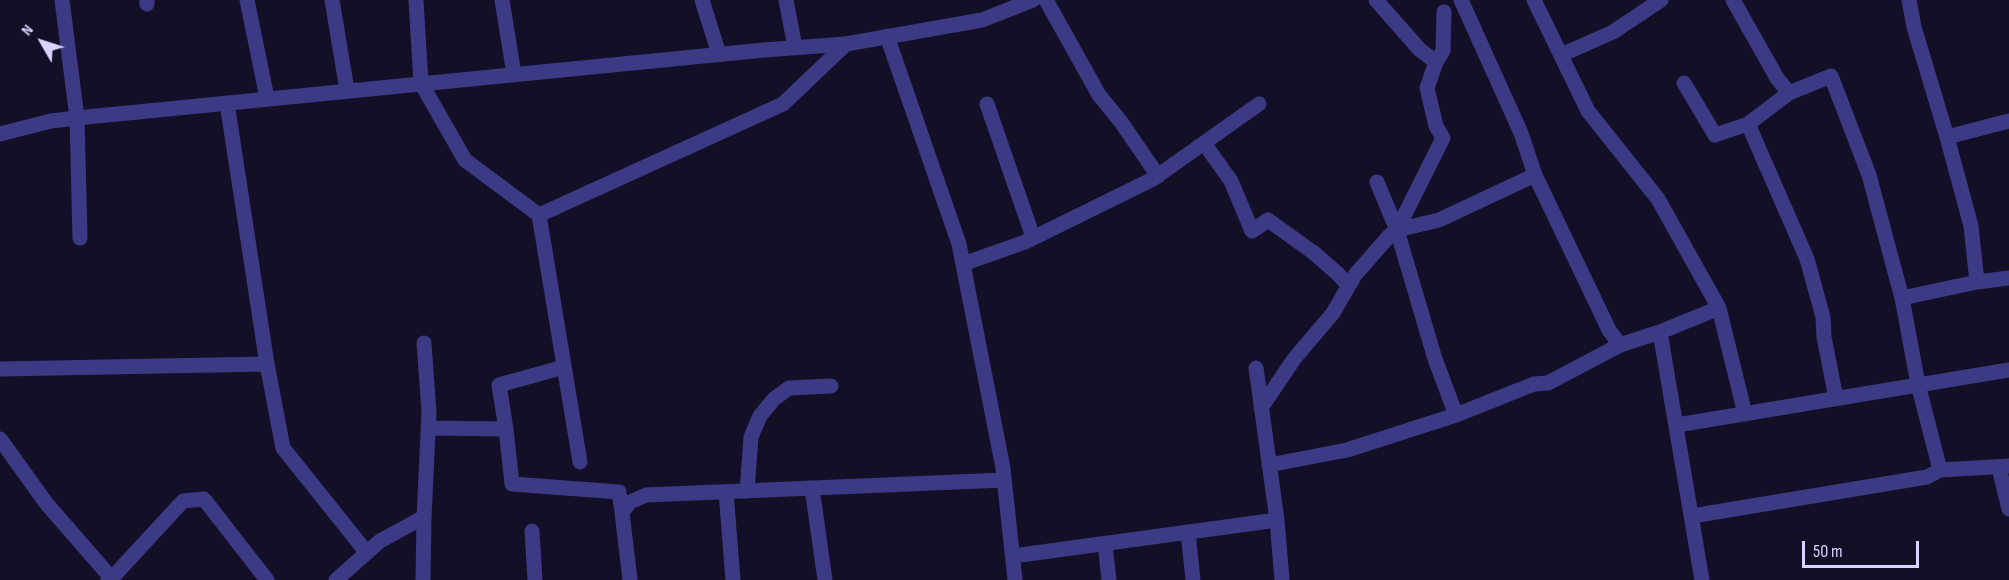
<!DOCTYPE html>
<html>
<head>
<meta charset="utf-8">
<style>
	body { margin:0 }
	#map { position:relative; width:2009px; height:580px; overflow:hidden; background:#130f26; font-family:"Sofia Sans Condensed",sans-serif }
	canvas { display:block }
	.north { position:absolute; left:12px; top:12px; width:60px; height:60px; -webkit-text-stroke:4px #130f26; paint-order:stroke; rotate:309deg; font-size:16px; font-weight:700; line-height:24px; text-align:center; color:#d9d4ff }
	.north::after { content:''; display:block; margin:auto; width:21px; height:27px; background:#d9d4ff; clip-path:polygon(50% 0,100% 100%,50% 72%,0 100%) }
	.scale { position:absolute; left:1802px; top:541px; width:117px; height:27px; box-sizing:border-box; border:3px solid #d9d4ff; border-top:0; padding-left:8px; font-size:18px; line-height:21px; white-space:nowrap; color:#d9d4ff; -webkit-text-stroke:4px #130f26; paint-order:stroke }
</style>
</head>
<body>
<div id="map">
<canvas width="2009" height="580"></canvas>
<div class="north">N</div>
<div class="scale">50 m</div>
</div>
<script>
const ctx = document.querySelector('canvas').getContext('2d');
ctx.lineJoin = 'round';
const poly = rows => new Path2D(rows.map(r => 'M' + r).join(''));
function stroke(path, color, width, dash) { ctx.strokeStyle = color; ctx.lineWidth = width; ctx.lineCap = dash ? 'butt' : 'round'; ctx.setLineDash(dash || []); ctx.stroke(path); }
stroke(poly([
	[62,0,77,118,80,238],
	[147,0,147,4],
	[247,0,267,98],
	[332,0,347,90],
	[416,0,421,83,465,160,539,215,580,462],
	[502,0,514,74],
	[702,0,719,54],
	[786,0,795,47],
	[1046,0,1099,95,1121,122,1158,176],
	[1376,0,1420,50,1436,62],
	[1461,0,1521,133,1535,175,1609,330,1620,345],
	[1534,0,1588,111,1658,199,1719,308,1660,332,1702,580],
	[1733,0,1777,78,1789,93],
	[1909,0,1914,27,1947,137,1971,226,1977,282],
	[887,36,959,244,1003,468,1015,580],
	[1561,55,1613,32,1661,0],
	[1684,83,1715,135,1748,124,1789,93,1831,76,1869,175,1902,298,1918,384,1940,470],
	[227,103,267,364,283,448,367,553],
	[987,104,1033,237],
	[1748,124,1807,259,1823,317,1824,337,1836,398],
	[1947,137,2009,121],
	[1204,143,1231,181,1252,231,1268,220,1314,253,1338,274,1348,285],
	[1377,182,1397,230,1435,359,1456,415],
	[539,215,783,104,846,44],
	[1397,230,1443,138,1436,126,1427,88,1436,62,1443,51,1444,12],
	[963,264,1025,242,1153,179,1259,104],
	[1902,298,1977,282,2009,278],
	[1719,308,1745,414],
	[1256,368,1277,520,1282,580],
	[0,369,267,364],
	[1261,408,1294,359,1333,313,1355,275,1390,235,1397,230,1439,220,1535,175],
	[1677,425,2009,370],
	[429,428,506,429,512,484,619,492,622,512],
	[506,429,499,385,564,367],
	[1269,465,1347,450,1456,415,1534,384,1548,383,1620,345,1660,332],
	[1999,468,2009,509],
	[812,488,825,580],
	[747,491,751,437,760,416,774,399,789,388,831,386],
	[726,492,733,580],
	[1692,516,1927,477,1940,470,2009,466],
	[532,531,535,580],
	[1188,532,1193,580],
	[1105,544,1109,580],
	[1013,556,1277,520],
	[108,580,111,579,183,501,204,499,267,580],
	[336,580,380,541,424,517,429,412,424,343],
	[423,580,424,517],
	[630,580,622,512,630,502,646,495,1004,480]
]), '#3d3a85', 15);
stroke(poly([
	[0,134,51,121,77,118,764,50,846,44,982,20,1033,0],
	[0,439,46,503,113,580]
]), '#3d3a85', 15);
</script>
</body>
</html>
